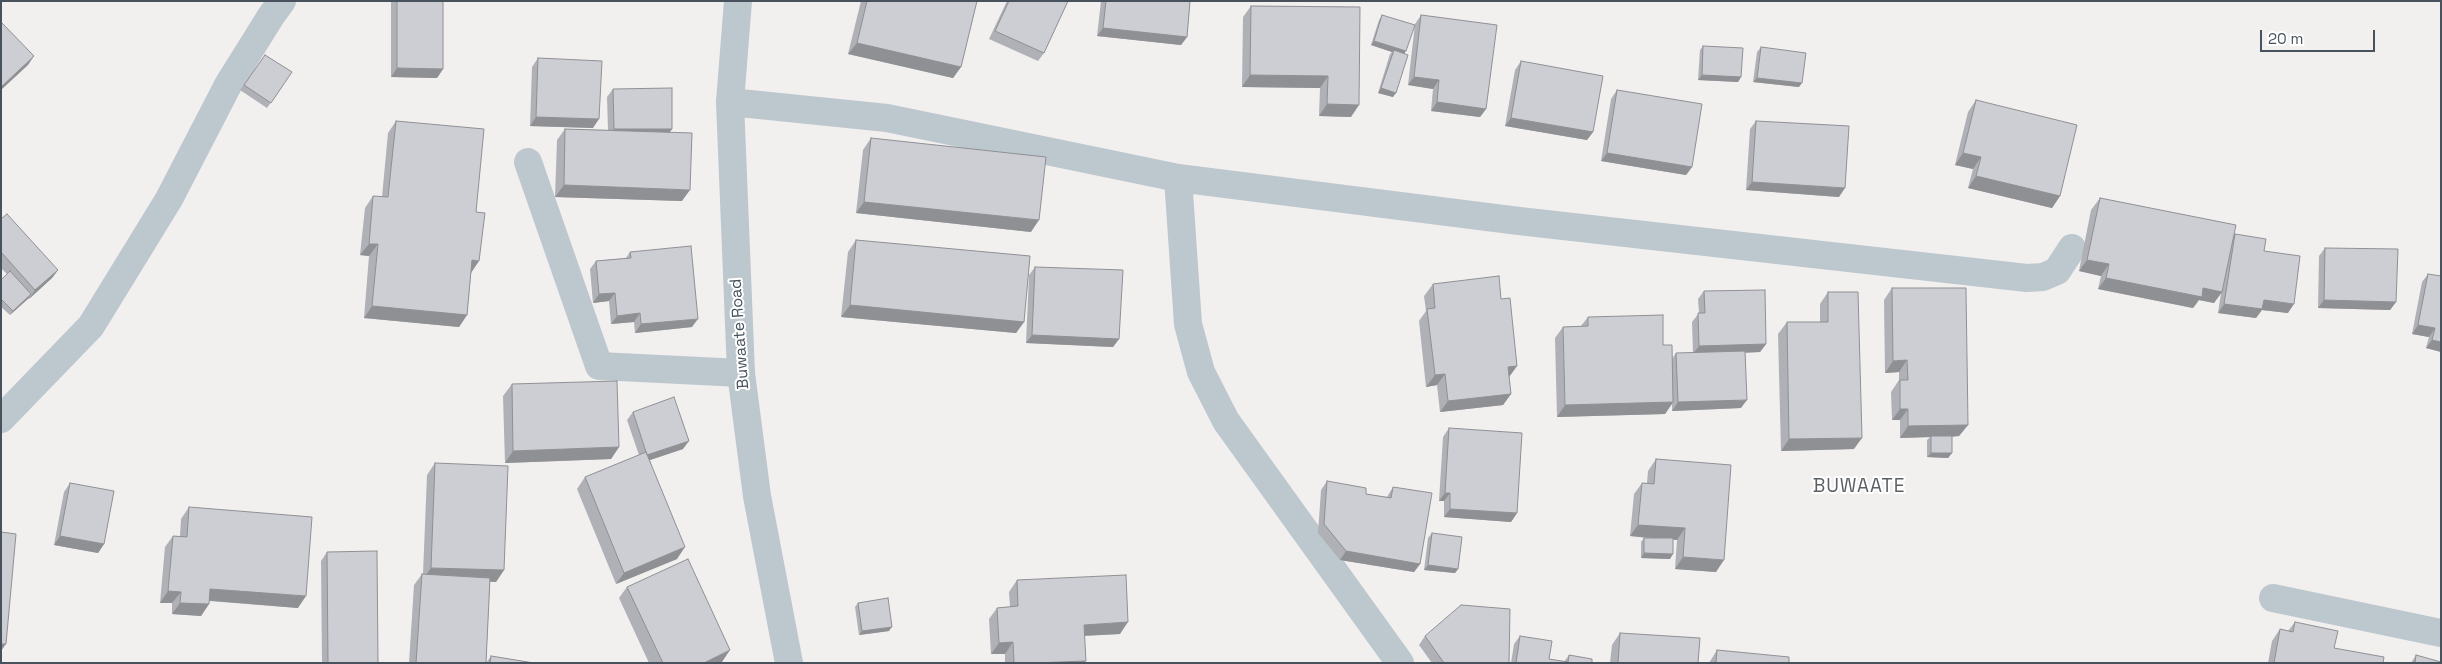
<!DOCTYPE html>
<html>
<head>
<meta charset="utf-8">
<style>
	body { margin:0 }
	#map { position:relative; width:2442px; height:664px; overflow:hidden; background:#f2efef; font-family:"Space Grotesk",sans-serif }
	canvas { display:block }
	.frame { position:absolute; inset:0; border:2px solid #47525d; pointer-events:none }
	.scale { position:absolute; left:2260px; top:30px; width:115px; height:22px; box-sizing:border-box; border:2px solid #47525d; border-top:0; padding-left:6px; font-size:15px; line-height:18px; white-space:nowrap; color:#47525d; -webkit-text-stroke:4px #fff; paint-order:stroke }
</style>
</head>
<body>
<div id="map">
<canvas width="2442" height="664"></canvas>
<div class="frame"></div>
<div class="scale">20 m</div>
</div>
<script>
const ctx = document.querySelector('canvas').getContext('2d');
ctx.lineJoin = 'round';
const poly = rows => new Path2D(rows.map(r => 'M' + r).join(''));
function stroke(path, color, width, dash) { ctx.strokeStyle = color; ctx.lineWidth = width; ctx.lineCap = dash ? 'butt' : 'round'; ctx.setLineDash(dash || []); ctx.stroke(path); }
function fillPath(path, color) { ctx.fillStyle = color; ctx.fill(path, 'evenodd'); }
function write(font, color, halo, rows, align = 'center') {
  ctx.font = font + ' "Space Grotesk",sans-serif'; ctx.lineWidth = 4; ctx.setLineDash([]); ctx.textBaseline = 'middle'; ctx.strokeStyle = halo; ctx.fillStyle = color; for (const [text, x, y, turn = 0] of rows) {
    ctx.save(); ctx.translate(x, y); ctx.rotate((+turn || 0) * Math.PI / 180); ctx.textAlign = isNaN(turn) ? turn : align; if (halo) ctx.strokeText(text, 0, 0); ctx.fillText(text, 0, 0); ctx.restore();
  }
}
stroke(poly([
	[730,102,887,118,1178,178,1519,221,2027,278,2043,277,2057,271,2072,248],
	[528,162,599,366,741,373],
	[1178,178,1188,324,1201,372,1226,421,1400,663],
	[1,419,91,326,169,199,228,85,271,16,282,1],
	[2273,598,2441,633]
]), '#bdc7ce', 28);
stroke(poly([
	[738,1,730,102,741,373,757,496,789,663]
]), '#bdc7ce', 28);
fillPath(poly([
	[391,1,443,1,443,69,437,78,391,77],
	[861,1,977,1,961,67,953,78,848,54],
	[1007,1,1068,1,1044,53,1038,61,989,39],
	[1101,1,1190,1,1187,37,1181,45,1097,36],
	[1251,6,1360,7,1351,117,1319,116,1320,88,1242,87,1243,17],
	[1382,15,1405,53,1393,97,1378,93,1390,54,1392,52,1371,45,1379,20],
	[1421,15,1486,109,1480,117,1431,111,1433,89,1408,85,1415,24],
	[1703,46,1741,77,1738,82,1698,80,1700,50],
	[1761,47,1799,87,1753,82,1757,52],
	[265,55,292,72,267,108,240,90],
	[538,58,593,128,530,126,532,67],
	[1521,61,1593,132,1587,140,1505,126,1515,70],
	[613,89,669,132,682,201,555,197,557,140,565,129,608,130,607,97],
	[1617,90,1692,167,1686,175,1601,161,1611,99],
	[1976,100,2060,196,2052,208,1968,188,1973,169,1955,165,1968,112],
	[396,121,476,212,471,273,467,315,459,327,364,318,369,256,360,255,365,208,373,196,382,197,388,133],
	[1756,121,1839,197,1746,190,1750,129],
	[871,138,1031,232,856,213,863,150],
	[2100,198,2233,236,2235,234,2264,251,2288,313,2262,310,2256,318,2218,313,2221,293,2214,303,2199,300,2193,308,2098,289,2101,276,2079,271,2091,210],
	[1,219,58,270,52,278,29,299,28,298,10,315,1,307,1,280,7,274,1,268],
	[856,240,1024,322,1016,333,841,317,848,252],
	[2325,248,2396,302,2390,310,2318,308,2319,256],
	[630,252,692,327,635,333,634,322,611,324,609,301,593,303,590,269,596,261,626,258],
	[1035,267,1119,339,1113,347,1026,343,1029,275],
	[2428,274,2441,352,2426,348,2429,337,2412,334,2422,282],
	[1433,284,1501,299,1517,366,1509,377,1511,394,1503,405,1440,412,1437,385,1426,387,1419,321,1426,311,1424,296],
	[1892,288,1968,425,1959,436,1952,437,1952,453,1948,458,1927,457,1927,440,1930,437,1900,438,1900,420,1892,420,1891,392,1899,380,1899,372,1885,373,1884,300],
	[1704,291,1766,344,1760,352,1745,353,1741,408,1672,411,1672,404,1665,414,1557,417,1555,338,1563,327,1581,326,1588,317,1663,345,1672,359,1676,353,1693,353,1692,322,1699,313,1698,299],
	[1828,292,1854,449,1781,451,1778,334,1787,322,1820,322,1820,304],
	[512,384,619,447,611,459,505,463,503,396],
	[633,412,683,449,650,460,677,559,616,584,577,489,585,477,639,455,627,420],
	[1449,428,1517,513,1511,522,1444,517,1444,501,1439,501,1443,437],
	[1656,459,1716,572,1675,569,1677,540,1673,539,1670,559,1641,558,1641,542,1644,538,1647,538,1630,536,1634,494,1642,483,1647,483,1648,471],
	[435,463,504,570,496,582,490,581,486,663,409,663,414,585,422,574,423,574,427,475],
	[1327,481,1366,494,1387,497,1393,487,1420,564,1414,572,1340,560,1318,533,1321,490],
	[70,483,104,544,98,553,54,545,64,492],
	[189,507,298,608,209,601,209,604,201,616,172,614,172,603,160,603,165,547,173,536,180,536,181,519],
	[1432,533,1458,569,1455,573,1424,570,1428,538],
	[327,552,378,663,322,663,321,561],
	[1017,580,1120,634,1085,636,1084,663,1005,663,1005,654,991,654,989,619,997,608,1010,607,1009,592],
	[627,587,722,662,720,663,649,663,619,598],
	[858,603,889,631,859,635,855,607],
	[2295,622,2334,648,2383,663,2268,663,2272,641,2280,629,2288,631],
	[1620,633,1698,663,1610,663,1612,645],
	[1425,636,1509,663,1432,663,1419,645],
	[1520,636,1549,659,1564,662,1569,655,1592,663,1511,663,1514,644],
	[1717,650,1789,663,1709,663],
	[2416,655,2441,663,2411,663],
	[491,656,534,663,486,663]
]), '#afb1b6');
fillPath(poly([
	[1103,28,1187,37,1181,45,1097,36],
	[1374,41,1406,51,1403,55,1394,50,1392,52,1371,45],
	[857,43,961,67,953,78,848,54],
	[34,56,28,65,1,90,1,87],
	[397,68,443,69,437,78,391,77],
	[1250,75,1328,76,1320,88,1242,87],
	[1702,75,1741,77,1738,82,1698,80],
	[1414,77,1439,80,1433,89,1408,85],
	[1757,78,1802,83,1799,87,1753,82],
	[1381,88,1396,93,1393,97,1378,93],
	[1437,102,1486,109,1480,117,1431,111],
	[1327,104,1359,105,1351,117,1319,116],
	[536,117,599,119,593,128,530,126],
	[1511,118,1593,132,1587,140,1505,126],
	[614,129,672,129,666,138,608,138],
	[1607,153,1692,167,1686,175,1601,161],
	[1963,153,1981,157,1973,169,1955,165],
	[1976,176,2060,196,2052,208,1968,188],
	[1752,182,1845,188,1839,197,1746,190],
	[564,185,690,190,682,201,555,197],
	[864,202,1039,220,1031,232,856,213],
	[369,244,378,244,369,256,360,255],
	[472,260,479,261,471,273,464,272],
	[2087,260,2109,264,2101,276,2079,271],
	[58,270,52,278,29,299,35,290],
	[2106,278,2203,288,2222,292,2214,303,2199,300,2193,308,2098,289],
	[615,293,609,301,593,303,599,294],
	[31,294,28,299,10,315,13,311],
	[2264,300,2294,304,2288,313,2262,310,2256,318,2218,313,2224,304],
	[2324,300,2396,302,2390,310,2318,308],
	[850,305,1024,322,1016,333,841,317],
	[372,306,467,315,459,327,364,318],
	[640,313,634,322,611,324,617,316],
	[698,319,692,327,635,333,641,324],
	[2418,325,2435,328,2429,337,2412,334],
	[1032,335,1119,339,1113,347,1026,343],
	[2432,340,2441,342,2441,352,2426,348],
	[1766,344,1760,352,1693,354,1699,346],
	[1907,360,1899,372,1885,373,1893,361],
	[1517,366,1509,377,1508,367],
	[1445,374,1437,385,1426,387,1435,375],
	[1511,394,1503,405,1440,412,1448,401],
	[1747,400,1741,408,1672,411,1678,402],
	[1673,402,1665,414,1557,417,1565,405],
	[1900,409,1908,409,1900,420,1892,420],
	[1968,425,1959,436,1931,437,1931,436,1930,437,1900,438,1908,426],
	[1862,438,1854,449,1781,451,1789,439],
	[689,441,683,449,641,463,647,455],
	[619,447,611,459,505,463,513,451],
	[1931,453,1952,453,1948,458,1927,457],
	[1445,493,1450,493,1444,501,1439,501],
	[1450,509,1517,513,1511,522,1444,517],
	[1638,525,1685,528,1677,540,1630,536],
	[60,536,104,544,98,553,54,545],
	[685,547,677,559,616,584,624,573],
	[1346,551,1420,564,1414,572,1340,560],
	[1644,553,1673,554,1670,559,1641,558],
	[1683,557,1724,560,1716,572,1675,569],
	[1428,565,1458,569,1455,573,1424,570],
	[431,568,504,570,496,582,423,579],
	[210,589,306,596,298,608,202,600],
	[168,591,181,592,172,603,160,603],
	[180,603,209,604,201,616,172,614],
	[1128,622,1120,634,1076,636,1084,625],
	[892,627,889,631,859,635,862,631],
	[1013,642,1005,654,991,654,999,643],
	[1,644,6,644,1,651],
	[730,650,722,662,720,663,704,663],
	[1086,661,1084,663,1035,663]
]), '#8f9094');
const building = poly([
	[397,1,443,1,443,69,397,68,397,1],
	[867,1,977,1,961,67,857,43,867,1],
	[1009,1,1068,1,1044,53,995,31,1009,1],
	[1106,1,1190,1,1187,37,1103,28,1106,1],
	[1251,6,1360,7,1359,105,1327,104,1328,76,1250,75,1251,6],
	[1382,15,1415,25,1406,51,1374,41,1382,15],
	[1421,15,1497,25,1486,109,1437,102,1439,80,1414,77,1421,15],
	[1,22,34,56,1,87,1,22],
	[1703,46,1743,48,1741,77,1702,75,1703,46],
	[1761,47,1806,53,1802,83,1757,78,1761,47],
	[1394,50,1408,55,1396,93,1381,88,1394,50],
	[265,55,292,72,271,103,244,85,265,55],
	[538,58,602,61,599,119,536,117,538,58],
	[1521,61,1603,76,1593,132,1511,118,1521,61],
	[672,88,672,129,614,129,613,89,672,88],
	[1617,90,1702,104,1692,167,1607,153,1617,90],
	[1976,100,2077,125,2060,196,1976,176,1981,157,1963,153,1976,100],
	[396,121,484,129,476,212,485,213,479,261,472,260,467,315,372,306,378,244,369,244,373,196,388,197,396,121],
	[1756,121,1849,126,1845,188,1752,182,1756,121],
	[565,129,692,133,690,190,564,185,565,129],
	[871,138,1046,157,1039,220,864,202,871,138],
	[2100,198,2236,225,2222,292,2203,288,2202,297,2106,278,2109,264,2087,260,2100,198],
	[7,214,58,270,35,290,1,252,1,219,7,214],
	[2235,234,2266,239,2264,251,2300,256,2294,304,2264,300,2262,309,2224,304,2235,234],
	[856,240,1030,256,1024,322,850,305,856,240],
	[691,246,698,319,641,324,640,313,617,316,615,293,599,294,596,261,631,258,630,252,691,246],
	[2325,248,2398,249,2396,302,2324,300,2325,248],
	[1035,267,1123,270,1119,339,1032,335,1035,267],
	[10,271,31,294,13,311,1,299,1,280,10,271],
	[2428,274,2441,276,2441,342,2432,340,2435,328,2418,325,2428,274],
	[1499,276,1501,299,1510,298,1517,366,1508,367,1511,394,1448,401,1445,374,1435,375,1427,309,1435,308,1433,284,1499,276],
	[1892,288,1966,288,1968,425,1908,426,1908,409,1900,409,1900,380,1908,380,1907,360,1893,361,1892,288],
	[1765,290,1766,344,1699,346,1698,313,1705,313,1704,291,1765,290],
	[1828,292,1858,292,1862,438,1789,439,1787,322,1828,322,1828,292],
	[1663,315,1663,345,1672,345,1673,402,1565,405,1563,327,1588,326,1588,317,1663,315],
	[1745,351,1747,400,1678,402,1676,353,1745,351],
	[617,381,619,447,513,451,512,384,617,381],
	[674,397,689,441,647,455,633,412,674,397],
	[1449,428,1522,433,1517,513,1450,509,1450,493,1445,493,1449,428],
	[1931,436,1952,436,1952,453,1931,453,1931,436],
	[646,452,685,547,624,573,585,477,646,452],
	[1656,459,1731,465,1724,560,1683,557,1685,528,1638,525,1642,483,1654,484,1656,459],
	[435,463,508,466,504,570,431,568,435,463],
	[1327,481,1366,488,1366,494,1391,498,1393,487,1432,493,1420,564,1346,551,1324,524,1327,481],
	[70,483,114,491,104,544,60,536,70,483],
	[189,507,312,517,306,596,210,589,209,604,180,603,181,592,168,591,173,536,187,537,189,507],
	[1,532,16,534,6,644,1,644,1,532],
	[1432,533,1462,537,1458,569,1428,565,1432,533],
	[1644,538,1673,538,1673,554,1644,553,1644,538],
	[377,551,378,663,328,663,327,552,377,551],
	[688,559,730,650,704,663,663,663,627,587,688,559],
	[422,574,490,578,486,663,416,663,422,574],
	[1126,575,1128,622,1084,625,1086,661,1035,663,1014,663,1013,642,999,643,997,608,1018,606,1017,580,1126,575],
	[888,598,892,627,862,631,858,603,888,598],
	[1461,605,1510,609,1509,663,1444,663,1425,636,1461,605],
	[2295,622,2338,631,2334,648,2384,657,2383,663,2274,663,2280,629,2293,632,2295,622],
	[1620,633,1700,638,1698,663,1618,663,1620,633],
	[1520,636,1552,641,1549,659,1568,662,1569,655,1592,659,1592,663,1516,663,1520,636],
	[1717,650,1789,657,1789,663,1716,663,1717,650],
	[2416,655,2441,662,2441,663,2415,663,2416,655],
	[491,656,534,663,490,663,491,656]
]);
fillPath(building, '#ccced4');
stroke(building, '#8f9094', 1);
write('16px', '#47525d', '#fff', [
	["Buwaate Road",740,334,-94]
]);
ctx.letterSpacing = '1px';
write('19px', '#5c5f64', '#fff', [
	["BUWAATE",1859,487]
]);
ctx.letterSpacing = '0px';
</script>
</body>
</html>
